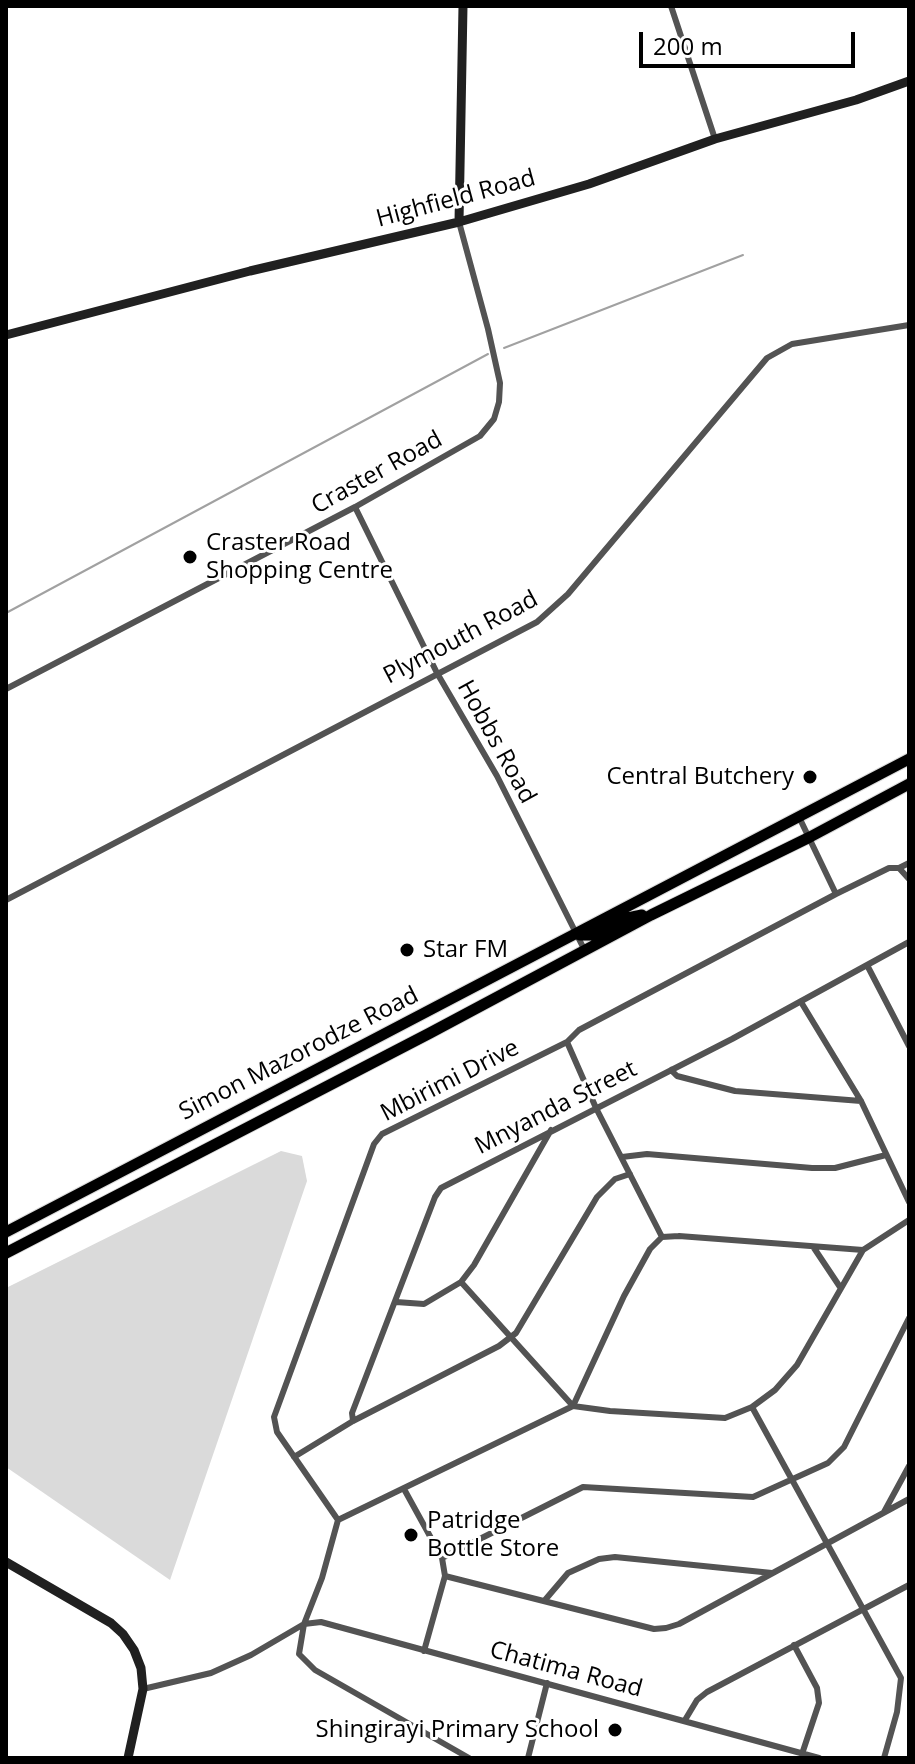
<!DOCTYPE html>
<html>
<head>
<meta charset="utf-8">
<style>
	body { margin:0 }
	#map { position:relative; width:915px; height:1764px; overflow:hidden; background:#fff; font-family:"Open Sans",sans-serif }
	canvas { display:block }
	.frame { position:absolute; inset:0; border:8px solid #000; pointer-events:none }
	.scale { position:absolute; left:639px; top:32px; width:216px; height:36px; box-sizing:border-box; border:4px solid #000; border-top:0; padding-left:10px; font-size:24px; line-height:28px; white-space:nowrap; color:#000; -webkit-text-stroke:6px #fff; paint-order:stroke }
</style>
</head>
<body>
<div id="map">
<canvas width="915" height="1764"></canvas>
<div class="frame"></div>
<div class="scale">200 m</div>
</div>
<script>
const ctx = document.querySelector('canvas').getContext('2d');
ctx.lineJoin = 'round';
function fillPath(path, color) { ctx.fillStyle = color; ctx.fill(path, 'evenodd'); }
const poly = rows => new Path2D(rows.map(r => 'M' + r).join(''));
function stroke(path, color, width, dash) { ctx.strokeStyle = color; ctx.lineWidth = width; ctx.lineCap = dash ? 'butt' : 'round'; ctx.setLineDash(dash || []); ctx.stroke(path); }
function write(font, color, halo, rows, align = 'center') {
  ctx.font = font + ' "Open Sans",sans-serif'; ctx.lineWidth = 6; ctx.setLineDash([]); ctx.textBaseline = 'middle'; ctx.strokeStyle = halo; ctx.fillStyle = color; for (const [text, x, y, turn = 0] of rows) {
    ctx.save(); ctx.translate(x, y); ctx.rotate((+turn || 0) * Math.PI / 180); ctx.textAlign = isNaN(turn) ? turn : align; if (halo) ctx.strokeText(text, 0, 0); ctx.fillText(text, 0, 0); ctx.restore();
  }
}
fillPath(poly([
	[281,1151,302,1156,307,1181,170,1580,6,1467,6,1288]
]), '#dadada');
stroke(poly([
	[504,348,743,255],
	[6,613,488,354]
]), '#a1a1a1', 2);
const highway = poly([
	[580,935,594,935,623,919,642,915],
	[6,1232,909,759],
	[6,1253,430,1033,651,915,810,837,909,784]
]);
stroke(highway, '#dbdbdb', 13);
stroke(poly([
	[671,6,715,139],
	[355,507,437,673,497,776,585,951],
	[6,689,355,507,480,436,494,419,499,402,500,383,488,329,459,222],
	[799,817,836,894],
	[899,868,909,879],
	[6,900,537,622,568,594,767,358,792,344,909,325],
	[867,965,909,1046],
	[801,1002,861,1101,909,1202],
	[567,1042,596,1108,662,1237],
	[671,1070,677,1076,735,1091,861,1101],
	[622,1157,647,1154,812,1168,835,1168,886,1155],
	[679,1236,863,1250,797,1365,775,1390,752,1407,725,1418,610,1411,573,1406,624,1296,650,1249,662,1237,679,1236],
	[814,1248,840,1287],
	[863,1250,909,1220],
	[396,1302,424,1304,461,1282,474,1265,551,1130],
	[752,1407,901,1678,897,1712,884,1758],
	[353,1421,352,1413,435,1197,441,1188,732,1039,909,942],
	[294,1457,353,1421,499,1346,516,1333,597,1197,615,1179,630,1174],
	[404,1489,442,1558,445,1576,424,1651],
	[884,1512,909,1466],
	[338,1520,277,1432,274,1417,374,1144,382,1134,567,1042,579,1030,836,894,889,868,899,868,909,863],
	[338,1520,573,1406,461,1282],
	[338,1520,322,1578,304,1624,299,1654,315,1670,469,1758],
	[442,1558,583,1487,753,1497,828,1463,844,1447,909,1318],
	[445,1576,654,1629,666,1628,679,1624,909,1499],
	[545,1600,568,1573,599,1559,615,1557,772,1573],
	[794,1645,817,1688,819,1703,802,1754],
	[143,1689,211,1673,251,1655,304,1624,321,1622,819,1758],
	[685,1720,697,1700,707,1692,909,1585],
	[528,1758,547,1683]
]), '#535353', 6);
stroke(poly([
	[459,222,463,6],
	[6,335,250,271,459,222,589,184,715,139,856,100,909,81],
	[6,1562,111,1623,123,1634,134,1650,141,1668,143,1689,128,1758]
]), '#202020', 9);
stroke(highway, '#000', 11);
for (const [x, y, r, color] of [
	[190,557,8,"#000"],
	[810,777,8,"#000"],
	[407,950,8,"#000"],
	[411,1535,8,"#000"],
	[615,1730,8,"#000"]
]) { const dot = new Path2D(); dot.arc(x, y, r, 0, 2 * Math.PI); ctx.fillStyle = color; ctx.fill(dot); stroke(dot, '#fff', 3); }
write('24px', '#000', '#fff', [
	["Highfield Road",456,199,-15],
	["Craster Road",377,473,-29],
	["Plymouth Road",461,638,-28],
	["Hobbs Road",496,742,61],
	["Simon Mazorodze Road",299,1054,-27],
	["Mbirimi Drive",450,1081,-27],
	["Mnyanda Street",556,1108,-27],
	["Chatima Road",566,1670,15]
]);
write('24px', '#000', '#fff', [
	["Craster Road",206,543],
	["Shopping Centre",206,571],
	["Central Butchery",794,777,"right"],
	["Star FM",423,950],
	["Patridge",427,1521],
	["Bottle Store",427,1549],
	["Shingirayi Primary School",599,1730,"right"]
], 'left');
</script>
</body>
</html>
